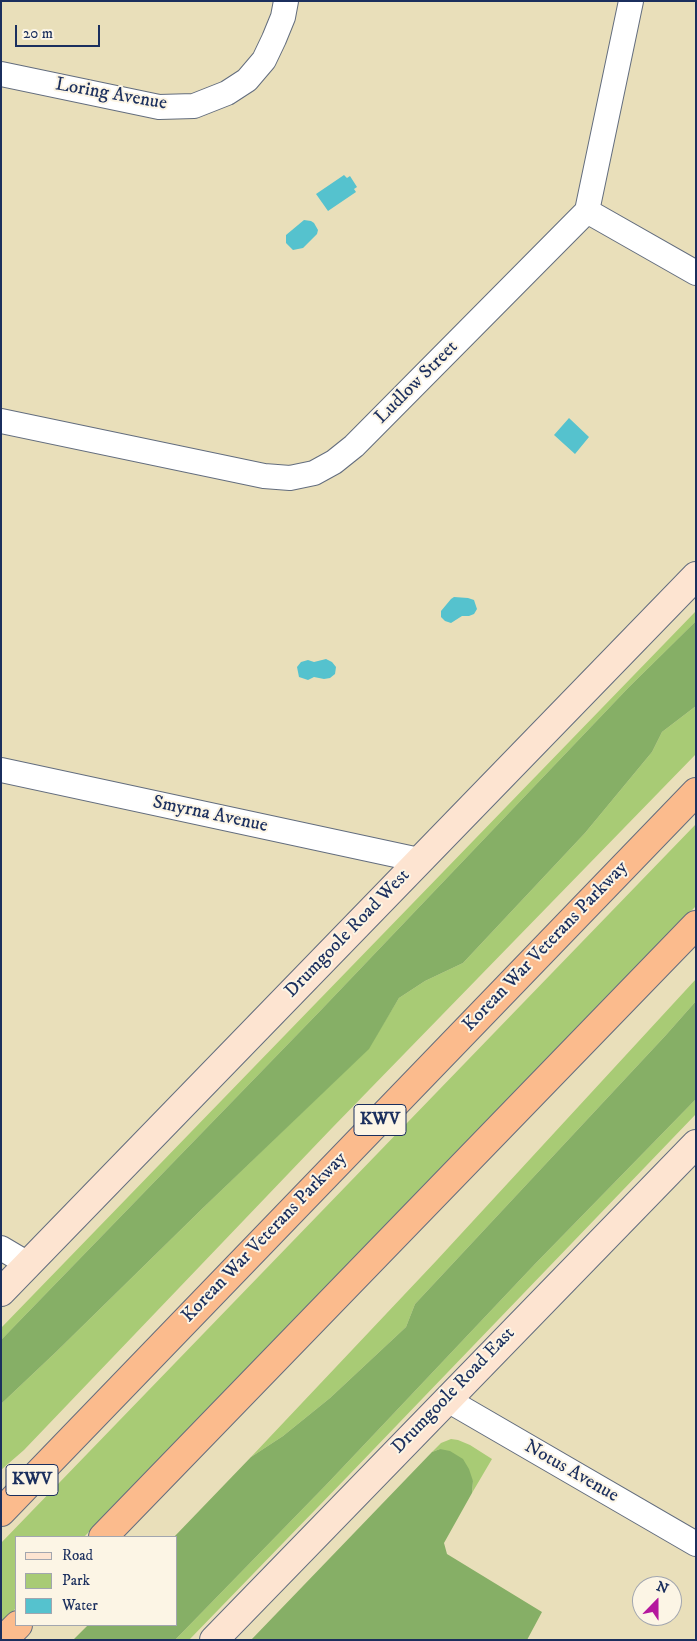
<!DOCTYPE html>
<html>
<head>
<meta charset="utf-8">
<style>
	body { margin:0 }
	#map { position:relative; width:697px; height:1641px; overflow:hidden; background:#e9dfba; font-family:"IM FELL DW Pica",serif }
	canvas { display:block }
	.frame { position:absolute; inset:0; border:2px solid #1b2f5e; pointer-events:none }
	.legend { position:absolute; left:15px; top:1536px; width:162px; height:90px; box-sizing:border-box; background:#fcf5e5; border:1px solid #a2a6af; margin:0; padding:6px 9px; list-style:none; font-size:15px; color:#1b2f5e }
	.legend li { display:flex; align-items:center; gap:10px; height:25px }
	.legend b { width:25px; border:1px solid #a2a6af }
	.north { position:absolute; left:632px; top:1576px; width:50px; height:50px; box-sizing:border-box; background:#fcf5e5; border:1px solid #a2a6af; border-radius:50%; rotate:22deg; font-size:14px; font-weight:700; line-height:20px; text-align:center; color:#1b2f5e }
	.north::after { content:''; display:block; margin:auto; width:18px; height:22px; background:#b5179e; clip-path:polygon(50% 0,100% 100%,50% 72%,0 100%) }
	.scale { position:absolute; left:15px; top:25px; width:85px; height:22px; box-sizing:border-box; border:2px solid #1b2f5e; border-top:0; padding-left:6px; font-size:15px; line-height:18px; white-space:nowrap; color:#1b2f5e; -webkit-text-stroke:4px #fcf5e5; paint-order:stroke }
</style>
</head>
<body>
<div id="map">
<canvas width="697" height="1641"></canvas>
<div class="frame"></div>
<ul class="legend">
<li><b style="height:6px;background:#fde4d1"></b>Road</li>
<li><b style="height:14px;background:#a8cb75"></b>Park</li>
<li><b style="height:14px;background:#55c2ce"></b>Water</li>
</ul>
<div class="north">N</div>
<div class="scale">20 m</div>
</div>
<script>
const ctx = document.querySelector('canvas').getContext('2d');
ctx.lineJoin = 'round';
function fillPath(path, color) { ctx.fillStyle = color; ctx.fill(path, 'evenodd'); }
const poly = rows => new Path2D(rows.map(r => 'M' + r).join(''));
function stroke(path, color, width, dash) { ctx.strokeStyle = color; ctx.lineWidth = width; ctx.lineCap = dash ? 'butt' : 'round'; ctx.setLineDash(dash || []); ctx.stroke(path); }
function write(font, color, halo, rows, align = 'center') {
  ctx.font = font + ' "IM FELL DW Pica",serif'; ctx.lineWidth = 4; ctx.setLineDash([]); ctx.textBaseline = 'middle'; ctx.strokeStyle = halo; ctx.fillStyle = color; for (const [text, x, y, turn = 0] of rows) {
    ctx.save(); ctx.translate(x, y); ctx.rotate((+turn || 0) * Math.PI / 180); ctx.textAlign = isNaN(turn) ? turn : align; if (halo) ctx.strokeText(text, 0, 0); ctx.fillText(text, 0, 0); ctx.restore();
  }
}
fillPath(poly([
	[696,611,696,621,629,687,321,1010,1,1340,1,1328],
	[696,706,696,754,332,1128,24,1450,1,1470,1,1404,56,1352,204,1207,368,1049,399,998,425,981,463,963,585,833,652,752,662,732],
	[696,824,696,906,84,1537,16,1537,16,1608,1,1624,1,1543],
	[696,979,696,1001,666,1035,415,1304,406,1327,330,1398,283,1436,251,1457,437,1260],
	[696,1099,696,1114,348,1476,189,1640,175,1640,327,1484,535,1264],
	[451,1439,458,1440,470,1445,492,1459,472,1493,473,1481,440,1449,432,1452,441,1443]
]), '#a8cb75');
fillPath(poly([
	[696,621,696,706,662,732,652,752,585,833,463,963,425,981,399,998,369,1049,204,1207,56,1352,1,1404,1,1340,321,1010,629,687],
	[696,1001,696,1099,535,1264,327,1484,175,1640,73,1640,88,1625,176,1625,176,1537,174,1537,251,1457,283,1436,330,1398,406,1327,415,1304,666,1035],
	[440,1449,450,1451,463,1459,469,1469,473,1481,472,1493,444,1543,447,1554,542,1612,527,1640,251,1640,432,1452]
]), '#86af66');
fillPath(poly([
	[344,175,347,178,350,176,357,187,354,189,356,192,328,211,316,194],
	[304,220,311,221,314,223,318,230,317,234,303,248,293,250,286,243,286,235],
	[569,418,589,437,575,454,554,435],
	[454,597,468,598,474,600,477,609,474,614,469,616,462,616,451,623,445,621,441,617,441,611,451,599],
	[326,659,332,662,336,667,335,674,330,678,324,679,314,677,308,680,299,677,297,667,301,662,308,660,314,662]
]), '#55c2ce');
const minor = poly([
	[1,74,159,107,194,106,227,93,247,80,264,60,274,39,283,17,286,1],
	[587,211,696,273],
	[1,421,264,476,290,478,314,473,334,462,354,446,587,211,631,1],
	[1,770,419,860],
	[1,1248,28,1264],
	[446,1399,696,1544]
]);
const secondary = poly([
	[1,1292,696,576],
	[214,1640,696,1144]
]);
const motorway = poly([
	[1,1512,696,792],
	[103,1537,696,925],
	[3,1640,18,1625]
]);
stroke(minor, '#636d7e', 26);
stroke(secondary, '#636d7e', 30);
stroke(motorway, '#636d7e', 30);
stroke(minor, '#fff', 24);
stroke(secondary, '#fde4d1', 28);
stroke(motorway, '#fbbb8d', 28);
for (const [x, y, w] of [
	[380,1120,52],
	[32,1480,52]
]) { const box = new Path2D(); box.roundRect(x - w / 2, y - 15.5, w, 31, 4); ctx.fillStyle = '#fcf5e5'; ctx.fill(box); stroke(box, '#1b2f5e', 1); }
write('bold 18px', '#1b2f5e', null, [
	["KWV",380,1120],
	["KWV",32,1480]
]);
write('19px', '#1b2f5e', '#fcf5e5', [
	["Loring Avenue",111,95,10],
	["Ludlow Street",417,383,-45],
	["Smyrna Avenue",210,815,12],
	["Drumgoole Road West",348,934,-46],
	["Korean War Veterans Parkway",546,947,-46],
	["Korean War Veterans Parkway",265,1238,-46],
	["Drumgoole Road East",454,1391,-46],
	["Notus Avenue",571,1472,30]
]);
</script>
</body>
</html>
